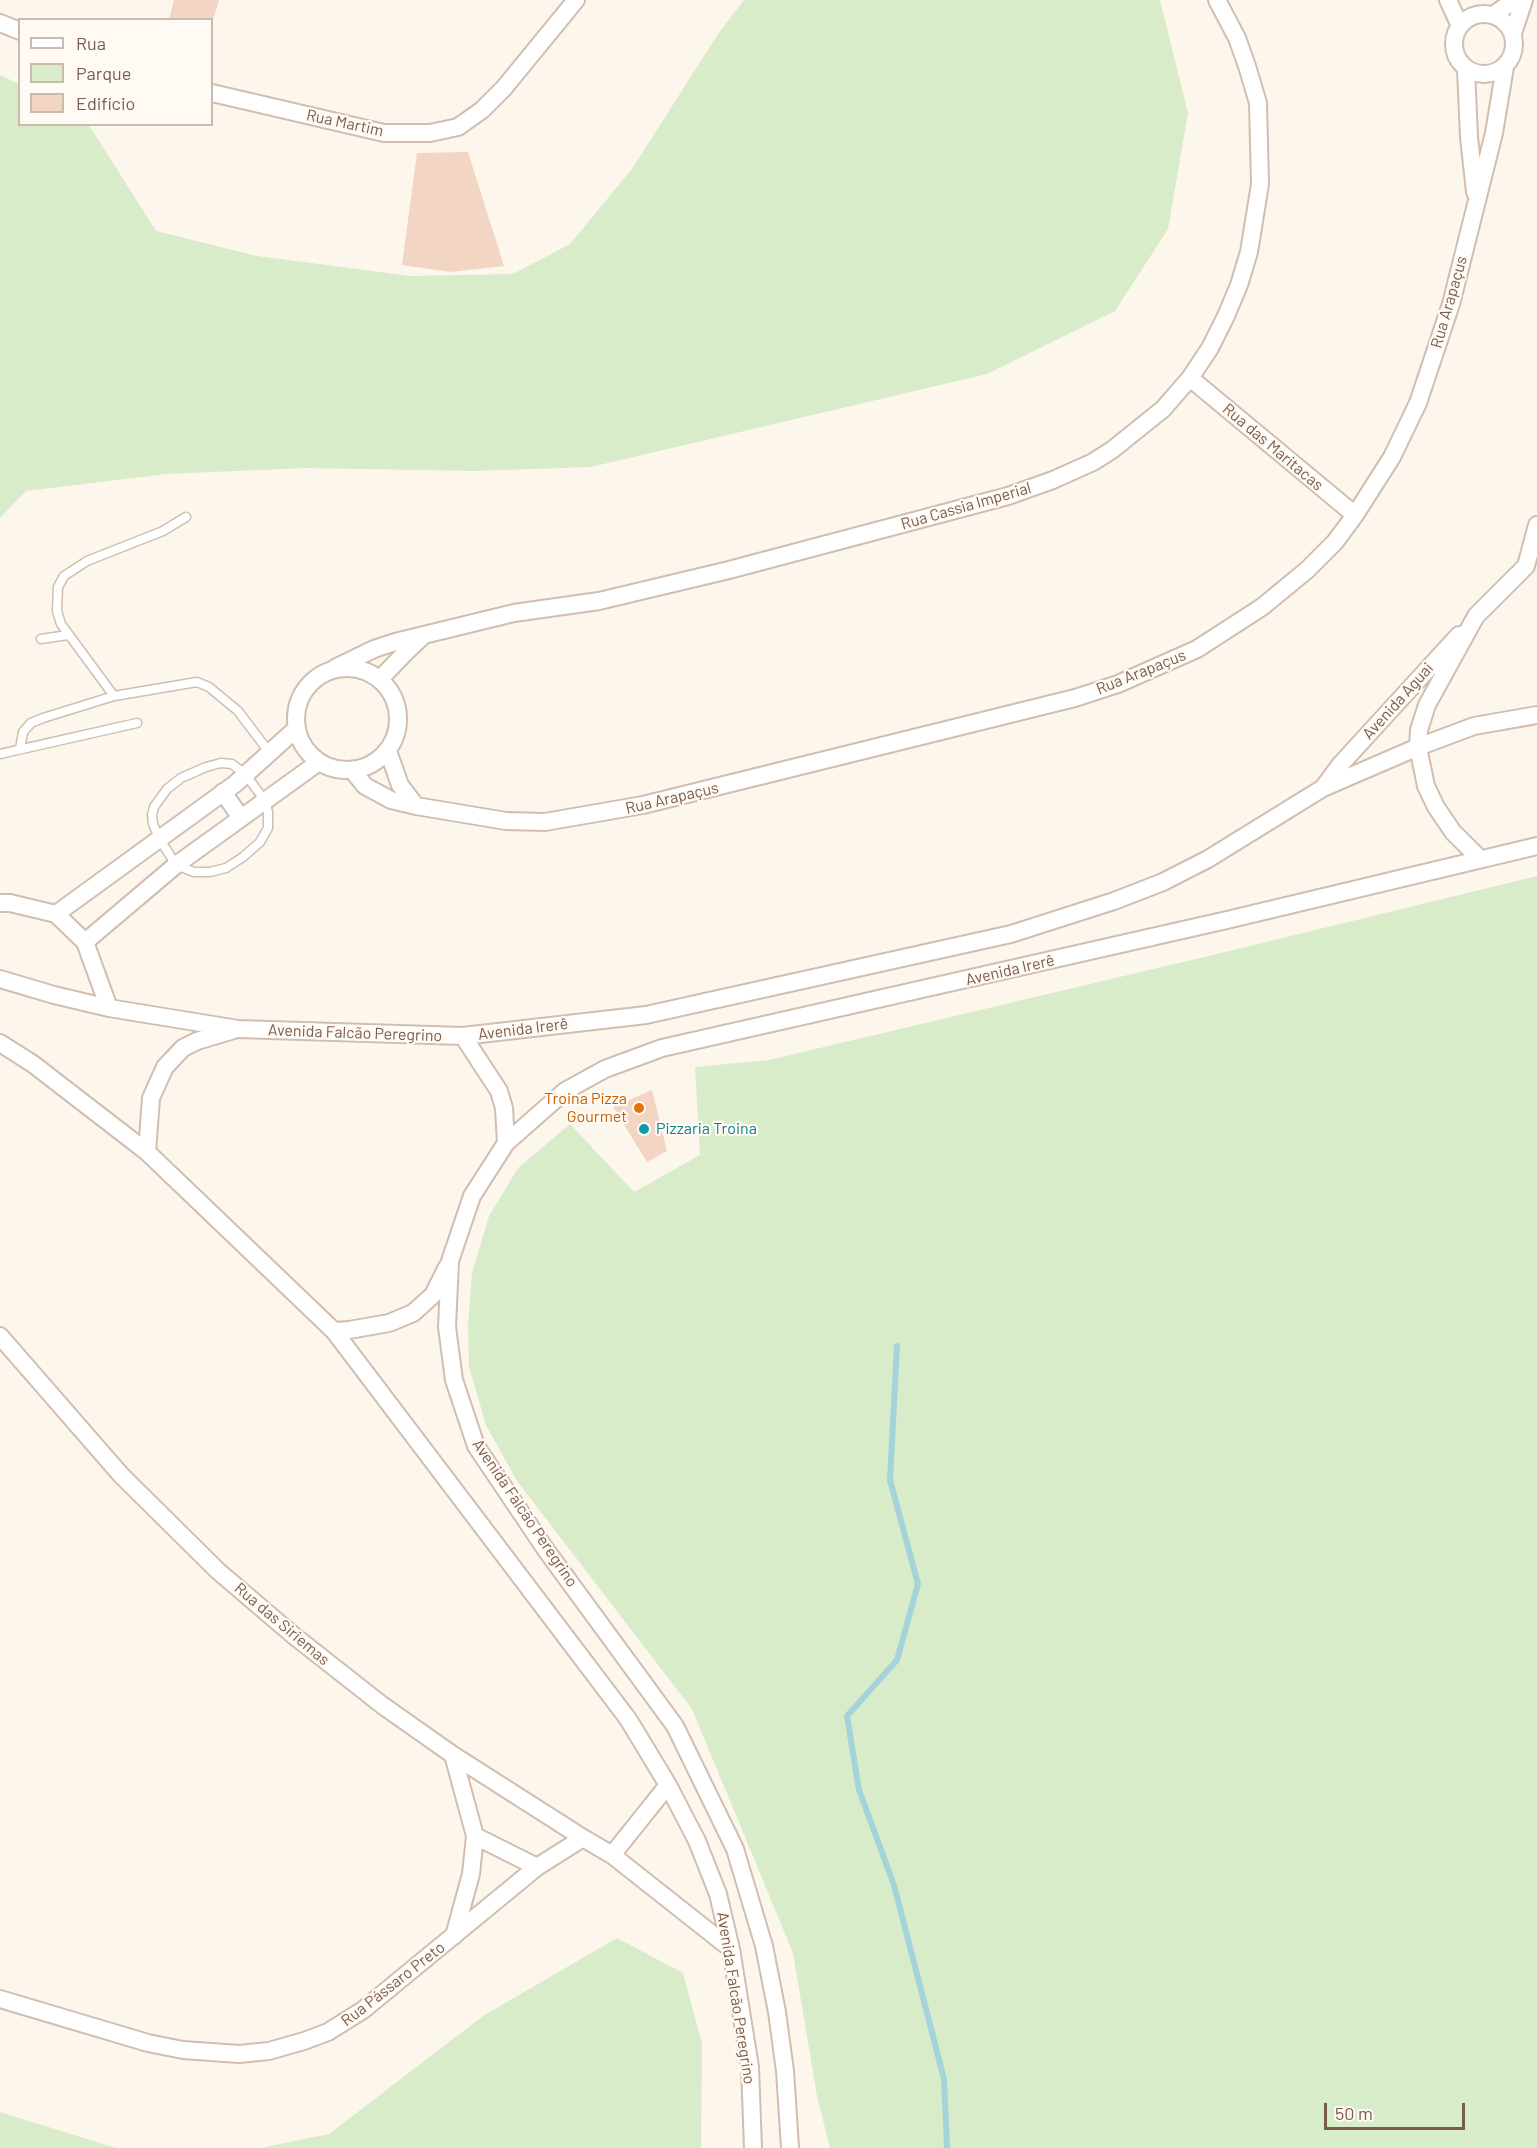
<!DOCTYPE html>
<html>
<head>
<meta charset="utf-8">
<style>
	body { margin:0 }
	#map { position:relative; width:1537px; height:2148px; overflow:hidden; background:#fdf6ec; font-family:Barlow,sans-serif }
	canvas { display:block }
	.legend { position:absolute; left:18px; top:18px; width:195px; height:108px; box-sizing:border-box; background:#fffaf3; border:2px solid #cabbb1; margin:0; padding:8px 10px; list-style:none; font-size:18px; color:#7a5c4d }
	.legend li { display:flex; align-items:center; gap:12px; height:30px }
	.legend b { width:30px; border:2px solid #cabbb1 }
	.scale { position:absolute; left:1324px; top:2103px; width:141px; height:27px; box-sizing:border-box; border:3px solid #7a5c4d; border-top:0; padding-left:8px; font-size:18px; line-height:21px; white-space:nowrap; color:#7a5c4d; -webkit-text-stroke:4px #fffaf3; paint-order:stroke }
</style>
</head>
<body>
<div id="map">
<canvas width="1537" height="2148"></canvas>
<ul class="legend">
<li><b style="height:8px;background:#fff"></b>Rua</li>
<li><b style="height:16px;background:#d8ecc9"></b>Parque</li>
<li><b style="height:16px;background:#f3d5c3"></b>Edifício</li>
</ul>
<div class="scale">50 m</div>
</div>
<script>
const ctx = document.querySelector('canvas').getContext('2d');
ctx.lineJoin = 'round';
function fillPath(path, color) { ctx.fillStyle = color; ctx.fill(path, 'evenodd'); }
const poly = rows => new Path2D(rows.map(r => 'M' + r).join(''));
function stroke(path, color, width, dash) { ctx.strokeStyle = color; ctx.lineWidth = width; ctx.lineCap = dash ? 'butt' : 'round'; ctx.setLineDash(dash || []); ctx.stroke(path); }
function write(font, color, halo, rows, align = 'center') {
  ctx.font = font + ' Barlow,sans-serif'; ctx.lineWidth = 4.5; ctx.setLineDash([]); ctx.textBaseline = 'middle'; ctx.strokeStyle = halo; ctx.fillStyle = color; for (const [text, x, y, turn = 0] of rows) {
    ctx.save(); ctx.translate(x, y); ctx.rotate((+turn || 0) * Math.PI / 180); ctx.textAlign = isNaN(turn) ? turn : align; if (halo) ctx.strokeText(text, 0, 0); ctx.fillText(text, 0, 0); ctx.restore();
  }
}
fillPath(poly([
	[744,0,1160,0,1188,113,1168,229,1115,311,987,374,591,467,474,471,306,468,167,474,26,491,0,518,0,75,19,84,20,124,89,125,156,231,257,256,411,276,513,274,570,244,632,169,718,34],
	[1537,876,1537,2148,830,2148,817,2096,793,1953,692,1709,517,1481,486,1425,469,1367,468,1325,472,1273,489,1216,518,1168,570,1124,634,1192,700,1155,695,1067,769,1060,1221,953],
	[617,1938,683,1973,702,2044,701,2148,261,2148,329,2134,483,2016],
	[0,2112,116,2148,0,2148]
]), '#d8ecc9');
stroke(poly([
	[897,1346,890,1480,918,1584,897,1660,847,1716,859,1790,894,1885,944,2079,947,2148]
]), '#a5d3da', 6);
fillPath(poly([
	[174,0,219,0,213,20,169,20],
	[468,152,504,266,451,272,402,265,417,153],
	[652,1090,667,1151,647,1162,613,1107]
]), '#f3d5c3');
const service = poly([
	[41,639,68,635],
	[114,696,61,624,57,611,58,587,64,576,87,561,163,531,186,517],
	[20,749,23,732,31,723,43,718,114,696,197,682,209,687,238,711,269,752],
	[0,754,137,723],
	[221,763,232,764,246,775,265,801,268,812,268,828,260,842,243,857,226,868,210,872,194,872,176,865,159,838,153,824,152,815,154,807,167,789,181,778,206,767,221,763]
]);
const minor = poly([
	[1448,0,1460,26],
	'1454 44a30 30 0 1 1 60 0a30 30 0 1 1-60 0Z',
	[1493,15,1515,0],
	[0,23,20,31],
	[1513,33,1524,0],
	[1466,69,1469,137,1475,192],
	[212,93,384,133,430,133,458,127,482,110,504,88,576,0],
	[1190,378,1355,515],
	'296 719a51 51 0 1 1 102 0a51 51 0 1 1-102 0Z',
	[335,668,374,649,395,642,514,613,599,601,729,570,1008,496,1053,480,1093,462,1112,450,1163,409,1190,378,1210,348,1226,316,1239,285,1249,252,1260,184,1258,103,1247,66,1237,38,1217,0],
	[380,679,405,653,422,637],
	[388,751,400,785,416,806],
	[352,770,365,786,391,800,416,806,506,821,545,822,643,805,1075,698,1118,684,1197,649,1262,607,1307,570,1335,542,1355,515,1392,457,1418,403,1451,304,1494,133,1505,67],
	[1323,788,1340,765,1459,635],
	[223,792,241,818],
	[1480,859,1453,832,1436,807,1426,786,1418,747,1419,730,1427,705,1476,616,1526,566,1537,525],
	[0,903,10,903,56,914,85,942,109,1008],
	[56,914,235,784,297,728],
	[85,942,176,865,319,762],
	[0,979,54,995,109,1008,238,1029,463,1036,646,1015,1011,934,1114,901,1163,882,1208,859,1323,788,1418,747,1474,726,1537,715],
	[463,1036,499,1091,504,1108,506,1143],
	[0,1043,33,1064,147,1152,334,1331,628,1719,668,1785,697,1841,718,1894,731,1949,750,2067,753,2148],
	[147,1152,151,1098,165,1067,183,1048,197,1041,234,1030],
	[334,1331,349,1330,389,1323,413,1313,433,1295,447,1267],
	[0,1336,121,1475,218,1571,293,1635,382,1705,453,1755,583,1838,612,1855,731,1949],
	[453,1755,475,1836,537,1867],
	[612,1855,668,1785],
	[454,1936,471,1874,475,1836],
	[0,1999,148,2043,183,2050,239,2054,269,2051,304,2041,328,2032,363,2010,537,1867,583,1838],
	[790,2148,785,2071,777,2012,764,1946,735,1849,675,1726,546,1550,476,1446,454,1380,447,1327,450,1261,472,1196,506,1143,565,1091,605,1069,662,1048,1227,920,1537,846]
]);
stroke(service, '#d1beb0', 11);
stroke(minor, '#d1beb0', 20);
stroke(service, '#fff', 8);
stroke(minor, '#fff', 16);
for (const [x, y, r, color] of [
	[639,1108,6,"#e8710a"],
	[644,1129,6,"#0f9aa8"]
]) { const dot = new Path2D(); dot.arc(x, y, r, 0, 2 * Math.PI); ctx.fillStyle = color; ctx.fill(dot); stroke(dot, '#fffaf3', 2); }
write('16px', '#7a5c4d', '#fffaf3', [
	["Rua Martim",345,123,12],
	["Rua Arapaçus",1449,302,-74],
	["Rua das Maritacas",1273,447,40],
	["Rua Cassia Imperial",966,506,-16],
	["Rua Arapaçus",1141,672,-22],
	["Avenida Aguai",1398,701,-48],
	["Rua Arapaçus",672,798,-13],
	["Avenida Irerê",1010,970,-13],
	["Avenida Irerê",523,1029,-7],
	["Avenida Falcão Peregrino",355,1033,2],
	["Avenida Falcão Peregrino",525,1513,56],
	["Rua das Siriemas",282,1624,40],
	["Rua Pássaro Preto",393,1984,-38],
	["Avenida Falcão Peregrino",736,1998,81]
]);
write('16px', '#c56008', '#fffaf3', [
	["Troina Pizza",627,1099],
	["Gourmet",627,1117]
], 'right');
write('16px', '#0d838f', '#fffaf3', [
	["Pizzaria Troina",656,1129]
], 'left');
</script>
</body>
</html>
